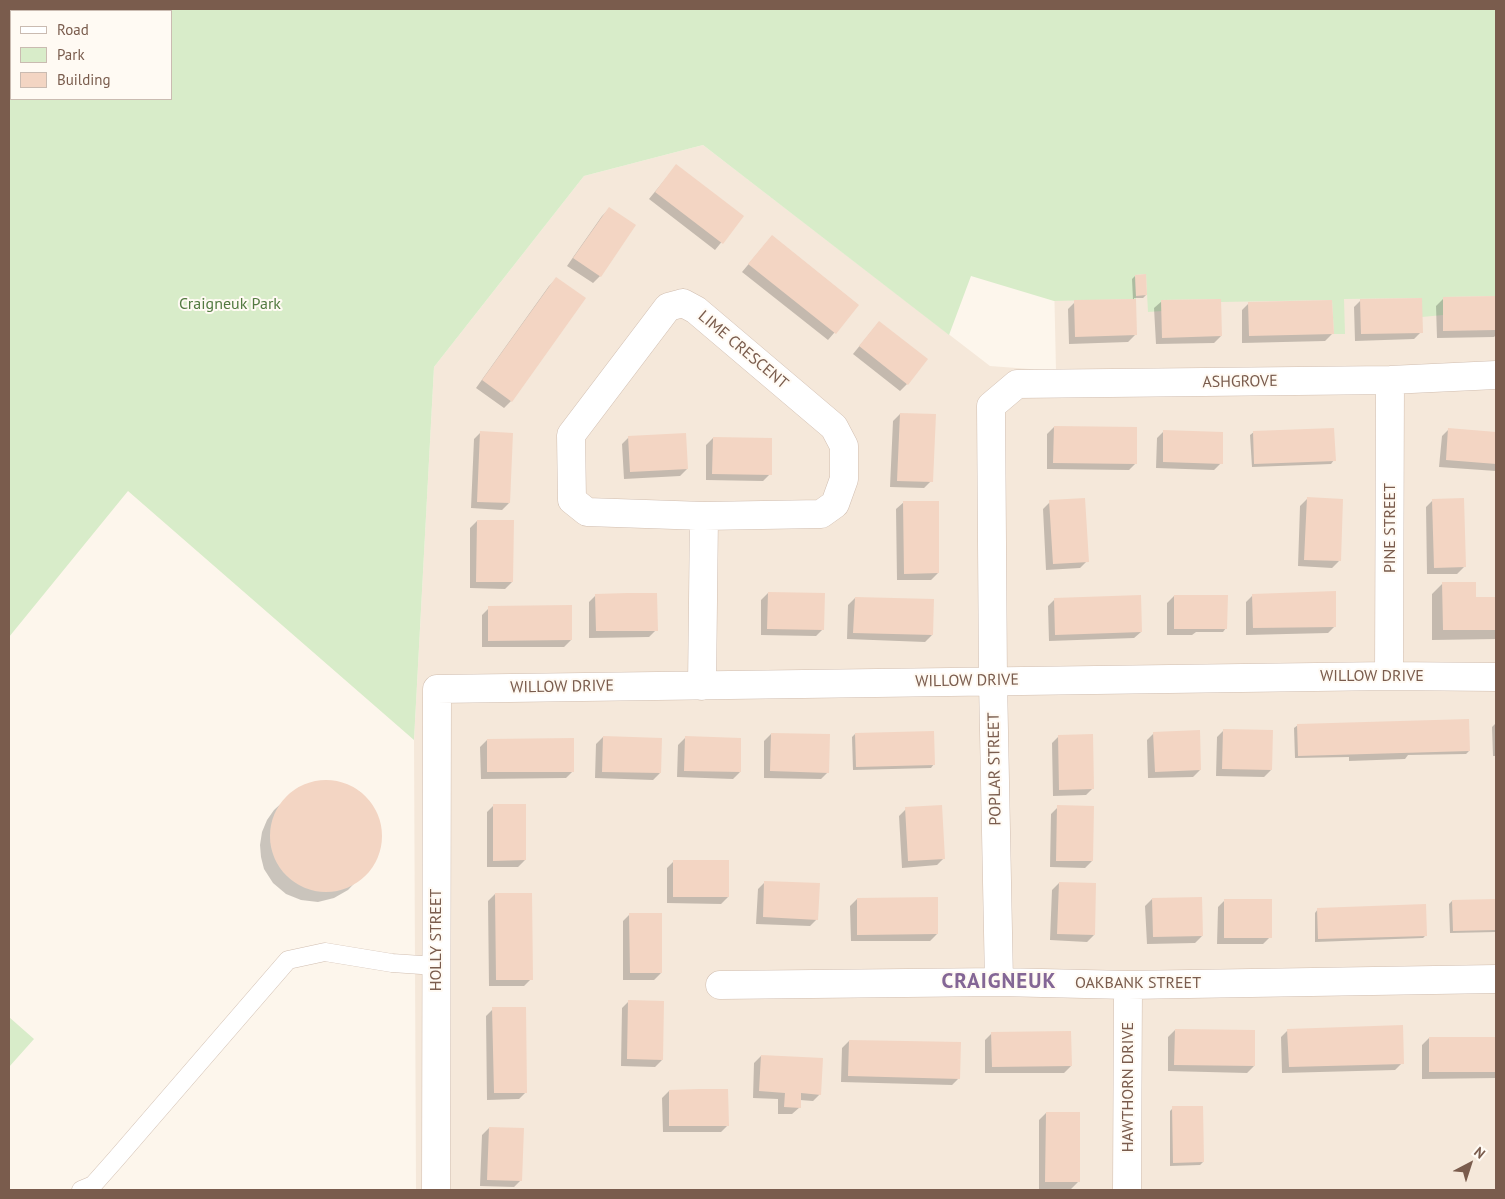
<!DOCTYPE html>
<html>
<head>
<meta charset="utf-8">
<style>
	body { margin:0 }
	#map { position:relative; width:1505px; height:1199px; overflow:hidden; background:#fdf6ec; font-family:"PT Sans",sans-serif }
	canvas { display:block }
	.frame { position:absolute; inset:0; border:10px solid #7a5c4d; pointer-events:none }
	.legend { position:absolute; left:10px; top:10px; width:162px; height:90px; box-sizing:border-box; background:#fffaf3; border:1px solid #cabbb1; margin:0; padding:6px 9px; list-style:none; font-size:15px; color:#7a5c4d }
	.legend li { display:flex; align-items:center; gap:10px; height:25px }
	.legend b { width:25px; border:1px solid #cabbb1 }
	.north { position:absolute; left:1445px; top:1139px; width:50px; height:50px; -webkit-text-stroke:4px #fffaf3; paint-order:stroke; rotate:40deg; font-size:14px; font-weight:700; line-height:20px; text-align:center; color:#7a5c4d }
	.north::after { content:''; display:block; margin:auto; width:18px; height:22px; background:#7a5c4d; clip-path:polygon(50% 0,100% 100%,50% 72%,0 100%) }
</style>
</head>
<body>
<div id="map">
<canvas width="1505" height="1199"></canvas>
<div class="frame"></div>
<ul class="legend">
<li><b style="height:6px;background:#fff"></b>Road</li>
<li><b style="height:14px;background:#d8ecc9"></b>Park</li>
<li><b style="height:14px;background:#f3d5c3"></b>Building</li>
</ul>
<div class="north">N</div>
</div>
<script>
const ctx = document.querySelector('canvas').getContext('2d');
ctx.lineJoin = 'round';
function fillPath(path, color) { ctx.fillStyle = color; ctx.fill(path, 'evenodd'); }
const poly = rows => new Path2D(rows.map(r => 'M' + r).join(''));
function stroke(path, color, width, dash) { ctx.strokeStyle = color; ctx.lineWidth = width; ctx.lineCap = dash ? 'butt' : 'round'; ctx.setLineDash(dash || []); ctx.stroke(path); }
function write(font, color, halo, rows, align = 'center') {
  ctx.font = font + ' "PT Sans",sans-serif'; ctx.lineWidth = 4; ctx.setLineDash([]); ctx.textBaseline = 'middle'; ctx.strokeStyle = halo; ctx.fillStyle = color; for (const [text, x, y, turn = 0] of rows) {
    ctx.save(); ctx.translate(x, y); ctx.rotate((+turn || 0) * Math.PI / 180); ctx.textAlign = isNaN(turn) ? turn : align; if (halo) ctx.strokeText(text, 0, 0); ctx.fillText(text, 0, 0); ctx.restore();
  }
}
fillPath(poly([
	[703,145,990,366,1056,371,1053,233,1496,233,1496,1190,416,1190,414,740,434,367,584,176]
]), '#f5e8da');
fillPath(poly([
	[9,9,1496,9,1496,296,1443,297,1443,315,1422,317,1421,298,1344,299,1345,334,1334,334,1332,300,1221,302,1221,299,1161,300,1162,311,1148,312,1146,274,1135,275,1136,299,1054,301,971,276,949,335,703,145,584,176,434,367,414,740,128,491,9,637],
	[11,11,171,11,171,99,11,99],
	[9,1017,34,1039,9,1067]
]), '#d8ecc9');
fillPath(poly([
	[676,166,742,217,715,250,649,199],
	[609,209,600,276,593,283,567,266,602,216],
	[772,236,858,305,828,340,742,272],
	[1135,276,1146,295,1143,298,1134,298,1135,335,1128,342,1069,344,1068,309,1075,302,1133,300,1132,279],
	[556,279,511,401,504,408,476,388,549,286],
	[1496,298,1496,335,1494,337,1437,338,1436,306,1443,299],
	[1361,300,1421,332,1414,339,1355,341,1354,307],
	[1162,301,1221,336,1214,343,1156,344,1154,308],
	[1249,303,1332,334,1325,341,1242,343,1242,310],
	[879,322,907,384,900,391,853,354],
	[900,414,931,481,924,488,890,487,893,421],
	[1054,427,1136,463,1129,470,1047,469,1047,434],
	[1449,429,1496,433,1496,471,1439,467,1442,436],
	[1164,431,1221,463,1214,470,1156,468,1157,438],
	[481,432,509,503,502,510,471,508,474,439],
	[1254,432,1334,460,1331,464,1252,467,1250,435],
	[629,437,687,469,680,476,624,479,622,444],
	[713,438,770,474,763,481,706,480,706,445],
	[1307,499,1339,561,1332,568,1298,566,1300,506],
	[1433,500,1464,567,1457,574,1427,574,1426,507],
	[904,502,938,573,931,580,897,580,896,509],
	[1050,502,1087,561,1080,568,1046,570,1043,509],
	[477,521,512,582,505,589,470,588,470,528],
	[1443,583,1475,598,1496,598,1496,639,1432,640,1432,594],
	[768,593,823,629,816,636,761,635,761,600],
	[596,595,656,630,649,637,589,638,589,602],
	[1253,595,1335,626,1328,633,1246,635,1246,602],
	[1174,596,1226,628,1223,632,1196,632,1192,635,1167,635,1167,603],
	[855,598,932,635,925,642,847,639,848,605],
	[1055,599,1141,632,1134,638,1049,641,1048,606],
	[489,608,571,640,564,647,482,647,482,615],
	[1495,724,1496,756,1493,756,1492,727],
	[1298,725,1469,751,1466,754,1408,755,1405,759,1349,761,1349,757,1295,758,1294,728],
	[1224,730,1271,770,1264,777,1216,776,1217,737],
	[1154,733,1200,770,1193,777,1148,778,1147,740],
	[771,734,828,772,821,779,764,778,764,741],
	[855,734,934,764,931,768,853,770,852,737],
	[1059,736,1093,788,1086,795,1053,796,1052,743],
	[603,737,660,773,653,780,595,778,596,744],
	[685,738,740,772,733,779,677,777,678,745],
	[487,740,573,771,566,778,481,779,480,747],
	[329,781,345,785,360,792,371,805,378,819,380,835,378,852,371,866,348,890,334,898,318,902,301,900,286,894,273,883,264,869,261,857,260,845,262,832,267,820,274,810,298,788,313,782],
	[494,805,525,860,518,867,487,867,487,812],
	[1058,807,1092,861,1085,868,1050,867,1051,814],
	[906,809,944,858,937,865,902,868,899,816],
	[674,861,728,897,721,904,667,903,667,868],
	[765,882,817,919,810,926,756,924,758,889],
	[1059,883,1094,935,1087,942,1050,940,1052,890],
	[495,894,531,979,524,986,489,986,488,901],
	[857,899,937,934,930,941,851,941,850,906],
	[1152,899,1202,936,1195,943,1147,944,1145,906],
	[1225,900,1270,937,1263,944,1217,944,1218,907],
	[1496,900,1496,932,1450,933,1449,904,1452,901],
	[1318,909,1426,935,1423,938,1315,942,1315,913],
	[630,914,661,973,654,980,623,980,623,921],
	[629,1001,662,1060,655,1067,621,1066,622,1008],
	[493,1009,526,1092,519,1099,487,1100,486,1016],
	[1175,1030,1254,1066,1247,1073,1168,1071,1168,1037],
	[1288,1030,1402,1063,1395,1070,1282,1073,1281,1037],
	[992,1033,1071,1066,1064,1073,985,1073,985,1040],
	[1429,1038,1496,1038,1496,1078,1422,1079,1422,1045],
	[849,1041,959,1078,952,1085,841,1082,842,1048],
	[761,1056,820,1094,813,1101,800,1100,800,1107,792,1114,778,1114,778,1099,753,1098,754,1063],
	[669,1091,728,1125,721,1132,663,1132,662,1098],
	[1173,1108,1203,1162,1200,1165,1170,1166,1170,1111],
	[1046,1113,1078,1182,1071,1189,1039,1189,1039,1120],
	[489,1128,521,1180,514,1187,480,1186,482,1135]
]), '#0003');
fillPath(poly([
	[676,164,744,216,723,244,655,192],
	[609,207,636,225,601,277,573,258],
	[772,235,859,305,836,334,748,264],
	[1146,274,1147,295,1136,296,1135,275],
	[556,277,586,298,512,402,482,380],
	[1496,296,1496,330,1443,331,1443,297],
	[1422,298,1423,333,1361,334,1360,299],
	[1136,299,1137,335,1075,337,1074,300],
	[1221,299,1222,336,1162,338,1161,300],
	[1332,300,1334,334,1249,336,1248,302],
	[879,321,928,359,908,385,859,346],
	[900,413,936,414,933,482,897,481],
	[1054,426,1137,427,1137,464,1053,463],
	[1334,428,1336,461,1254,464,1253,431],
	[1448,428,1496,432,1496,464,1446,460],
	[1163,430,1223,432,1223,464,1163,462],
	[480,431,513,433,510,503,477,502],
	[686,433,688,469,630,472,628,436],
	[713,437,772,438,772,475,712,474],
	[1307,497,1343,499,1341,561,1304,560],
	[1085,498,1089,562,1053,564,1049,500],
	[1464,498,1466,567,1434,568,1432,499],
	[903,501,939,501,939,573,904,574],
	[477,520,514,520,513,582,476,582],
	[1442,582,1476,582,1476,597,1496,597,1496,630,1443,630],
	[1336,591,1336,627,1253,628,1252,594],
	[768,592,825,593,824,630,767,629],
	[627,593,657,593,658,631,596,631,595,594],
	[1141,595,1142,632,1055,635,1054,598],
	[1174,595,1228,595,1227,629,1174,629],
	[855,597,934,599,933,635,853,633],
	[572,605,572,640,488,641,488,606],
	[1469,719,1470,751,1298,756,1297,724],
	[1223,729,1273,730,1272,770,1222,769],
	[1200,730,1201,770,1155,772,1153,732],
	[934,731,935,765,856,767,855,733],
	[771,733,830,734,829,773,770,771],
	[1093,734,1094,789,1059,790,1058,735],
	[603,736,662,738,661,773,602,772],
	[685,736,741,738,741,772,684,771],
	[574,738,574,772,487,772,487,739],
	'270 836a56 56 0 1 1 112 0a56 56 0 1 1-112 0Z',
	[493,804,526,804,526,860,493,861],
	[942,805,945,859,908,861,905,807],
	[1057,805,1094,806,1093,861,1056,861],
	[673,860,729,860,729,897,673,897],
	[764,881,820,883,818,920,763,917],
	[1059,882,1096,883,1095,935,1057,934],
	[495,893,532,893,533,980,496,980],
	[938,897,938,934,857,935,857,898],
	[1202,897,1203,936,1153,937,1152,898],
	[1224,899,1272,899,1272,938,1224,938],
	[1496,899,1496,930,1453,931,1452,900],
	[1426,904,1427,936,1318,939,1317,908],
	[629,913,662,913,662,973,630,973],
	[628,1000,664,1001,663,1060,627,1059],
	[492,1007,526,1007,527,1093,494,1093],
	[1403,1025,1404,1064,1289,1067,1287,1029],
	[1175,1029,1255,1030,1255,1066,1174,1065],
	[1071,1031,1072,1066,992,1067,991,1032],
	[1429,1037,1496,1037,1496,1072,1429,1072],
	[849,1040,961,1042,960,1079,848,1076],
	[761,1055,823,1058,821,1095,801,1093,801,1108,784,1107,785,1093,759,1091],
	[699,1089,728,1089,729,1126,669,1126,669,1090],
	[1172,1106,1203,1106,1204,1162,1173,1163],
	[1046,1112,1080,1112,1080,1182,1045,1182],
	[489,1127,524,1128,522,1181,487,1180]
]), '#f3d5c3');
const lane = poly([
	[81,1190,93,1185,116,1159,288,960,325,952,392,963,436,966]
]);
const street = poly([
	[683,303,696,310,834,427,844,446,844,479,835,504,821,514,704,516,587,512,572,500,571,435,668,307,683,303],
	[1389,676,1390,380],
	[702,686,704,516],
	[999,982,993,681,991,406,1017,384,1390,380,1496,375],
	[720,985,999,982,1128,985,1496,979],
	[436,1190,437,689,1389,676,1496,677],
	[1127,1190,1128,985]
]);
stroke(lane, '#d1beb0', 19);
stroke(street, '#d1beb0', 29);
stroke(lane, '#fff', 18);
stroke(street, '#fff', 28);
write('16px', '#537a41', '#fffaf3', [
	["Craigneuk Park",230,304]
]);
write('16px', '#7a5c4d', '#fffaf3', [
	["LIME CRESCENT",743,350,40],
	["ASHGROVE",1240,382,-1],
	["PINE STREET",1390,528,-90],
	["WILLOW DRIVE",1372,676],
	["WILLOW DRIVE",967,681,-1],
	["WILLOW DRIVE",562,687,-1],
	["POPLAR STREET",995,769,-91],
	["HOLLY STREET",436,940,-90],
	["OAKBANK STREET",1138,983],
	["HAWTHORN DRIVE",1128,1087,-90]
]);
ctx.letterSpacing = '1px';
write('bold 21px', '#846695', '#fffaf3', [
	["CRAIGNEUK",999,982]
]);
ctx.letterSpacing = '0px';
</script>
</body>
</html>
